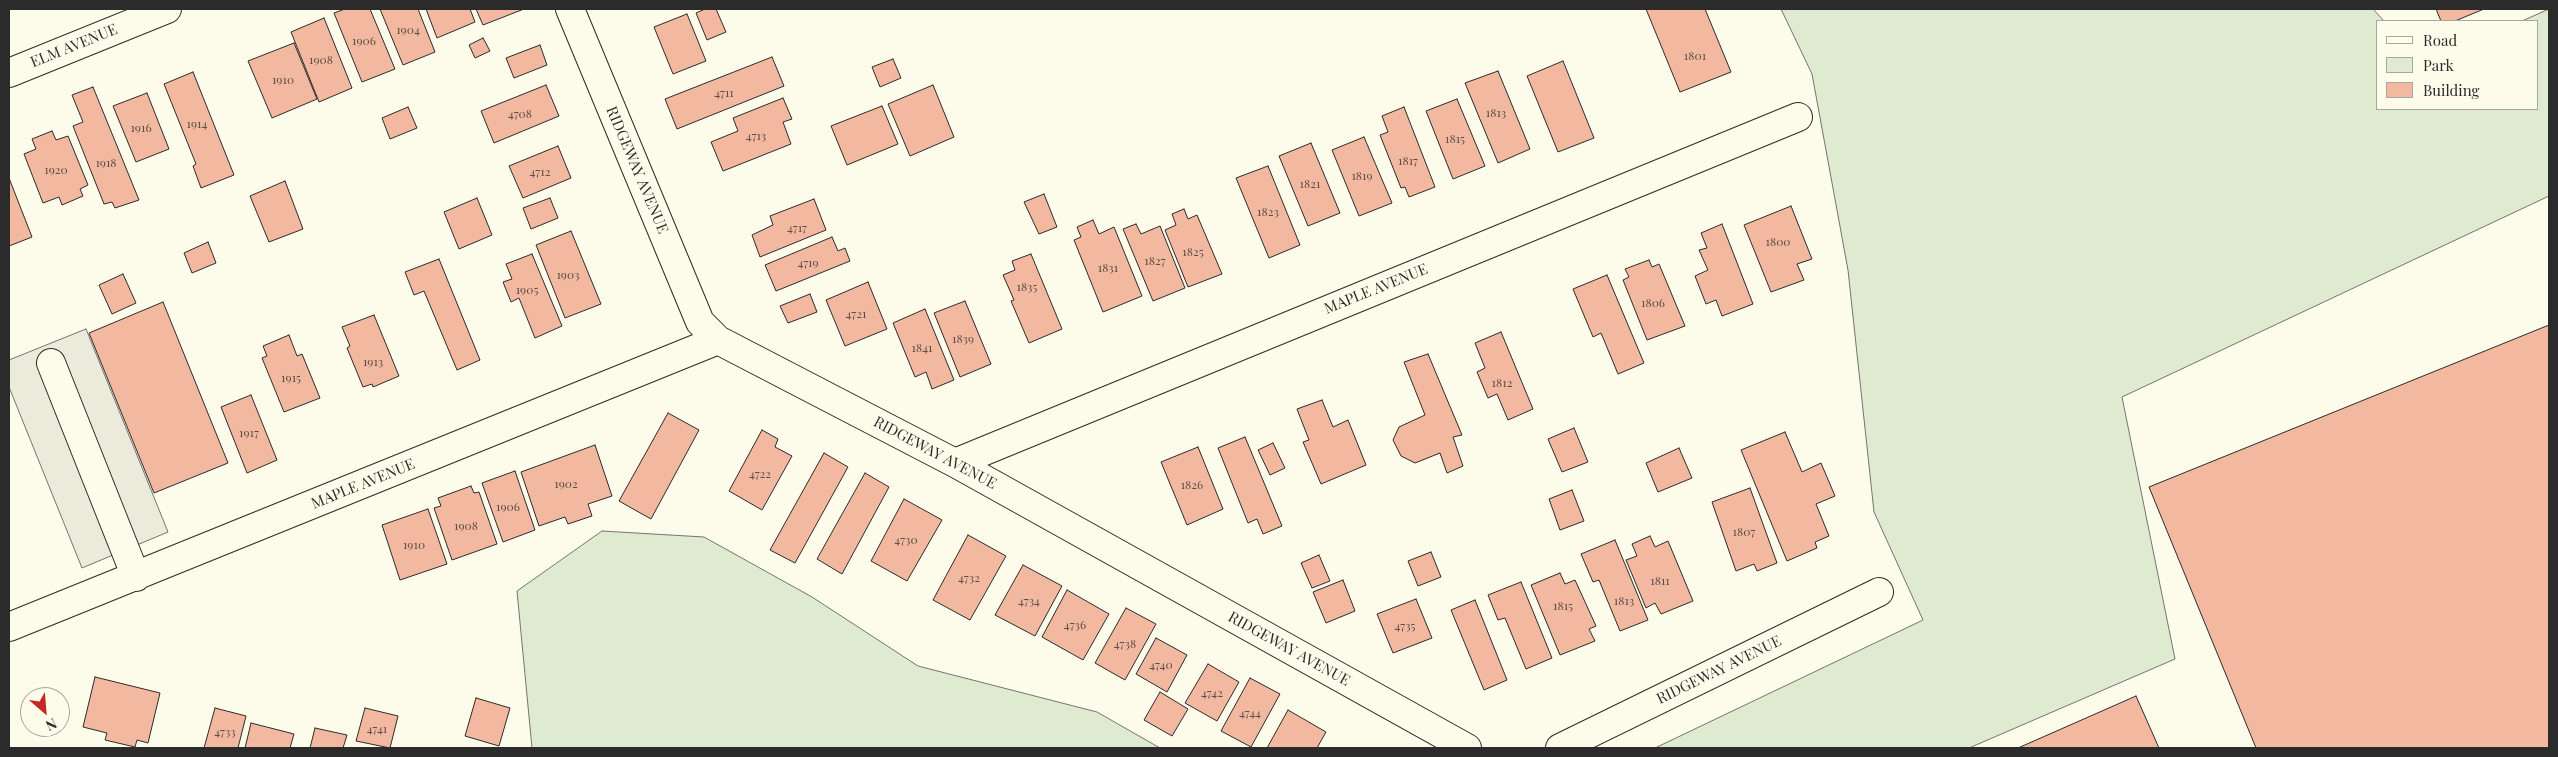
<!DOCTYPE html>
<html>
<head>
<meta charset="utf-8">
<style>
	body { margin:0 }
	#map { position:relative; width:2558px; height:757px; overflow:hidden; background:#fdfbea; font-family:"Playfair Display",serif }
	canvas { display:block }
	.frame { position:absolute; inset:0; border:10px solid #2b2b2b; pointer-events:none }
	.legend { position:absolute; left:2376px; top:20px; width:162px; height:90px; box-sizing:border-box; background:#fdfbea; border:1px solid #a9a89e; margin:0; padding:6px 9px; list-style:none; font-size:15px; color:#2b2b2b }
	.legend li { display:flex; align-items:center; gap:10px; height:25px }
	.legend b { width:25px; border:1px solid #a9a89e }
	.north { position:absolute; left:20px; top:687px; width:50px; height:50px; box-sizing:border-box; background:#fdfbea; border:1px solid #a9a89e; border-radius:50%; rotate:153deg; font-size:14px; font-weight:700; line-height:20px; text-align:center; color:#2b2b2b }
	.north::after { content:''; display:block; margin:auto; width:18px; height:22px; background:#c62828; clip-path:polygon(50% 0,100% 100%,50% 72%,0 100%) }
</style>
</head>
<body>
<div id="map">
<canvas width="2558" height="757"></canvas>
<div class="frame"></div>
<ul class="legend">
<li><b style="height:6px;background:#fdfbea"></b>Road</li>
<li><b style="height:14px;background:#deebd1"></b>Park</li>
<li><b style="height:14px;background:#f2b8a0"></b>Building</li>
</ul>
<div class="north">N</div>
</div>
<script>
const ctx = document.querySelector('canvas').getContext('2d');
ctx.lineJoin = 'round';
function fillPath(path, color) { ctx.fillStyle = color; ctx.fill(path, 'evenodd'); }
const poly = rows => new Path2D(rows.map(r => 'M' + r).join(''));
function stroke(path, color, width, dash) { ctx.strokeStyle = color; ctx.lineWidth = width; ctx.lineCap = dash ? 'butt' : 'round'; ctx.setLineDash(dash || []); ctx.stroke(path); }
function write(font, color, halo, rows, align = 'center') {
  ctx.font = font + ' "Playfair Display",serif'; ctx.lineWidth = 4; ctx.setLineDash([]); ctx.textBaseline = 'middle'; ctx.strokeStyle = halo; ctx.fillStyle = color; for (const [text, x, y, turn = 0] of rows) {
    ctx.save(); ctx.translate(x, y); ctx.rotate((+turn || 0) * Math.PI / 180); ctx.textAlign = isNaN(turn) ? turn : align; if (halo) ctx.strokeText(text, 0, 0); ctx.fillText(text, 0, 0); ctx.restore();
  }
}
const green = poly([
	[1781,9,2373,9,2384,21,2377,21,2377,109,2537,109,2537,21,2522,21,2549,9,2549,196,2122,397,2175,659,1969,748,1655,748,1923,620,1874,512,1848,270,1812,74,1781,9],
	[602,531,704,537,812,597,918,666,1097,712,1160,748,532,748,517,591,602,531]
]);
fillPath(green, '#deebd1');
stroke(green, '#74746e', 1);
const parking = poly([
	[86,329,168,532,82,568,9,387,9,360,86,329]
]);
fillPath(parking, '#eceadb');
stroke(parking, '#74746e', 1);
const building = poly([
	[345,9,370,9,395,69,362,82,334,13,345,9],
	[380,9,418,9,435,52,403,65,380,9],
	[426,9,470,9,475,22,437,38,426,9],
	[476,9,524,9,483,25,476,9],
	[705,9,716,9,726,32,707,40,696,13,705,9],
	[1646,9,1705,9,1731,72,1680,92,1646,9],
	[2436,9,2484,9,2455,21,2441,21,2436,9],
	[687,14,706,61,673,74,654,27,687,14],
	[324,18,352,88,319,102,291,32,324,18],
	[483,38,490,51,475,58,469,45,483,38],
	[294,43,317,99,272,118,248,61,294,43],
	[540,45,547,65,514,78,506,58,540,45],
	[772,57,784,86,677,129,665,99,772,57],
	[893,59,901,78,880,87,872,67,893,59],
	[1563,61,1594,138,1558,152,1527,76,1563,61],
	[1498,71,1530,149,1498,163,1465,83,1498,71],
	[193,72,234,175,201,188,193,166,196,164,164,84,193,72],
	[546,85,559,116,494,143,481,111,546,85],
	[933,85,954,137,910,156,888,104,933,85],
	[93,87,139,200,115,208,112,202,104,204,73,126,83,122,72,95,93,87],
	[147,93,169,149,136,162,113,106,147,93],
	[783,98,792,119,783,122,791,144,723,171,711,142,738,131,733,118,783,98],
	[1457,99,1485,166,1453,179,1426,111,1457,99],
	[882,106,898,144,847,165,831,126,882,106],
	[408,107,417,128,390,139,382,118,408,107],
	[1404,107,1435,187,1409,197,1405,187,1401,188,1380,135,1388,132,1382,116,1404,107],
	[52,131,56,140,68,136,88,185,80,189,83,196,62,205,59,197,43,203,24,154,36,149,32,139,52,131],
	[1364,137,1392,203,1359,216,1332,150,1364,137],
	[1311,143,1340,213,1308,226,1279,156,1311,143],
	[558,146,571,178,523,198,509,166,558,146],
	[1268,166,1300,245,1269,258,1236,178,1268,166],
	[9,178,32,237,9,246,9,178],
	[285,181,303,229,269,242,250,196,285,181],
	[1044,194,1057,227,1039,234,1024,202,1044,194],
	[477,198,492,235,459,249,444,212,477,198],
	[550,198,558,218,531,229,523,208,550,198],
	[814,199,826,230,760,257,752,235,773,225,770,216,814,199],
	[1791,206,1812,259,1797,264,1804,280,1771,292,1744,225,1791,206],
	[1184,209,1188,219,1197,215,1222,274,1188,287,1165,230,1176,225,1172,214,1184,209],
	[1093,220,1099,234,1114,227,1142,296,1103,312,1074,240,1081,237,1077,227,1093,220],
	[1136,224,1141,234,1160,226,1185,288,1153,301,1123,229,1136,224],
	[1722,224,1753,304,1722,316,1716,300,1706,304,1695,276,1708,270,1699,250,1707,248,1701,233,1722,224],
	[571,231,601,304,565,318,536,245,571,231],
	[832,237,838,251,845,248,850,261,776,291,765,265,832,237],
	[208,242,216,263,192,273,184,253,208,242],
	[532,254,562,326,535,338,519,298,511,302,503,282,512,279,506,264,532,254],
	[1031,254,1062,329,1029,343,1011,301,1014,300,1003,275,1015,270,1012,261,1031,254],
	[439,259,480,360,457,370,424,291,414,295,405,272,439,259],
	[1649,260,1652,267,1659,264,1685,326,1647,340,1623,280,1629,277,1625,269,1649,260],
	[123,274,136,303,112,314,99,285,123,274],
	[1607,275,1644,363,1618,374,1601,333,1593,337,1573,289,1607,275],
	[868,282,887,329,845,346,826,300,868,282],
	[810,294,817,312,788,323,780,306,810,294],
	[965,301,991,364,960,377,934,313,965,301],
	[163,302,228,463,154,493,89,333,163,302],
	[925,309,954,380,932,389,926,372,915,377,893,323,925,309],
	[374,315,399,376,373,387,372,384,363,387,347,348,350,346,342,327,374,315],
	[2549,325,2549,748,2256,748,2149,487,2549,325],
	[1501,332,1533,409,1508,420,1497,394,1488,398,1477,372,1485,368,1475,343,1501,332],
	[289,335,297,356,302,354,320,398,284,412,262,358,267,356,263,346,289,335],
	[1428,354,1462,435,1453,437,1463,466,1447,473,1440,453,1415,463,1401,456,1393,440,1399,427,1425,415,1404,362,1428,354],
	[251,395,277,460,247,473,221,407,251,395],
	[1322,400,1333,427,1348,420,1366,465,1321,484,1303,442,1309,440,1297,409,1322,400],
	[668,413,699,430,651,519,619,501,668,413],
	[1574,428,1588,462,1562,472,1548,439,1574,428],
	[762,430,778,439,775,447,792,456,762,510,729,491,762,430],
	[1785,432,1802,472,1821,463,1835,496,1816,504,1829,536,1815,542,1817,548,1787,561,1741,450,1785,432],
	[1245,437,1282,526,1263,534,1257,519,1248,523,1218,448,1245,437],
	[1273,443,1285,468,1270,475,1258,450,1273,443],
	[595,445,612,496,588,504,592,516,568,524,565,517,539,526,521,472,595,445],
	[1198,447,1223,509,1187,525,1161,462,1198,447],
	[1679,448,1692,478,1658,492,1646,463,1679,448],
	[824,453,848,467,795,563,770,550,824,453],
	[515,471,535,530,503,542,482,483,515,471],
	[865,473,889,487,842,574,817,559,865,473],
	[471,486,474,493,479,492,497,544,452,560,434,508,441,506,438,498,471,486],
	[1750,488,1777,563,1757,571,1754,564,1736,571,1712,502,1750,488],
	[1572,490,1584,521,1560,530,1549,499,1572,490],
	[904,499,942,520,907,581,871,561,904,499],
	[428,509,447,564,400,580,382,525,428,509],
	[968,535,1006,556,970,620,933,600,968,535],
	[1650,536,1655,547,1668,541,1693,601,1661,614,1655,603,1646,608,1626,560,1637,556,1632,544,1650,536],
	[1615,540,1648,620,1620,631,1599,580,1593,582,1581,554,1615,540],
	[1431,552,1441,577,1418,586,1408,561,1431,552],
	[1319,555,1330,581,1312,588,1301,563,1319,555],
	[1023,565,1062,586,1035,636,995,615,1023,565],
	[1560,573,1565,584,1575,580,1596,626,1589,629,1595,641,1560,655,1531,585,1560,573],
	[1343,580,1355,611,1326,623,1313,592,1343,580],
	[1521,582,1552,658,1526,669,1505,618,1498,620,1488,595,1521,582],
	[1067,590,1109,614,1083,660,1042,637,1067,590],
	[1416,599,1432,638,1393,653,1377,614,1416,599],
	[1475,600,1507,680,1484,690,1451,610,1475,600],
	[1126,608,1156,624,1125,680,1095,663,1126,608],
	[1156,638,1187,655,1167,692,1136,674,1156,638],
	[1208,664,1239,682,1217,721,1185,703,1208,664],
	[95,677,160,693,148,743,137,740,135,747,105,740,107,733,83,727,95,677],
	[1250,678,1280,694,1251,747,1221,731,1250,678],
	[1160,692,1188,709,1172,736,1144,720,1160,692],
	[2136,696,2159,748,2018,748,2136,696],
	[476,698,510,708,499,746,465,736,476,698],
	[215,708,246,716,238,748,204,748,215,708],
	[365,708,398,716,390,748,356,741,365,708],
	[1288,710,1326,732,1317,748,1267,748,1288,710],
	[251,723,294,734,290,748,245,748,251,723],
	[315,728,347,735,343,748,310,748,315,728]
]);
fillPath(building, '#f2b8a0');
stroke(building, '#2b2b2b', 1);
const minor = poly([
	[570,9,700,322,718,340,955,463,1467,748],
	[9,73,167,9],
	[51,363,136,577],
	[955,463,1798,117],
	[9,627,718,340],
	[1560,748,1879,592]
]);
stroke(minor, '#2b2b2b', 30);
stroke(minor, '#fdfbea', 28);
write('12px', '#5d4e48', null, [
	["1904",408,30],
	["1906",364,41],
	["1801",1695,56],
	["1908",321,60],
	["1910",283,80],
	["4711",724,93],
	["1813",1496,113],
	["4708",520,114],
	["1914",197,124],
	["1916",141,128],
	["4713",756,136],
	["1815",1455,139],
	["1817",1408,161],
	["1918",106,163],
	["1920",56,170],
	["4712",540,172],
	["1819",1362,176],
	["1821",1310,184],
	["1823",1268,212],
	["4717",797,228],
	["1800",1778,242],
	["1825",1193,252],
	["1827",1155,261],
	["4719",808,263],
	["1831",1108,268],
	["1903",568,275],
	["1835",1027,287],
	["1905",527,290],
	["1806",1653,303],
	["4721",856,314],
	["1839",963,339],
	["1841",922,348],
	["1913",373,362],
	["1915",291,378],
	["1812",1502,383],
	["1917",249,433],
	["4722",760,474],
	["1902",566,484],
	["1826",1192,485],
	["1906",508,507],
	["1908",466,526],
	["1807",1744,532],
	["4730",906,540],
	["1910",414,545],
	["4732",969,578],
	["1811",1660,581],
	["4734",1029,601],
	["1813",1624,601],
	["1815",1563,606],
	["4736",1075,625],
	["4735",1405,626],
	["4738",1125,644],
	["4740",1161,665],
	["4742",1212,693],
	["4744",1250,713],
	["4741",377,729],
	["4733",225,732]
]);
write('15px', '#2b2b2b', '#fdfbea', [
	["ELM AVENUE",74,46,-22],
	["RIDGEWAY AVENUE",637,170,67],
	["MAPLE AVENUE",1376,289,-22],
	["RIDGEWAY AVENUE",935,453,28],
	["MAPLE AVENUE",363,484,-22],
	["RIDGEWAY AVENUE",1289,649,29],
	["RIDGEWAY AVENUE",1719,670,-26]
]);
</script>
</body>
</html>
